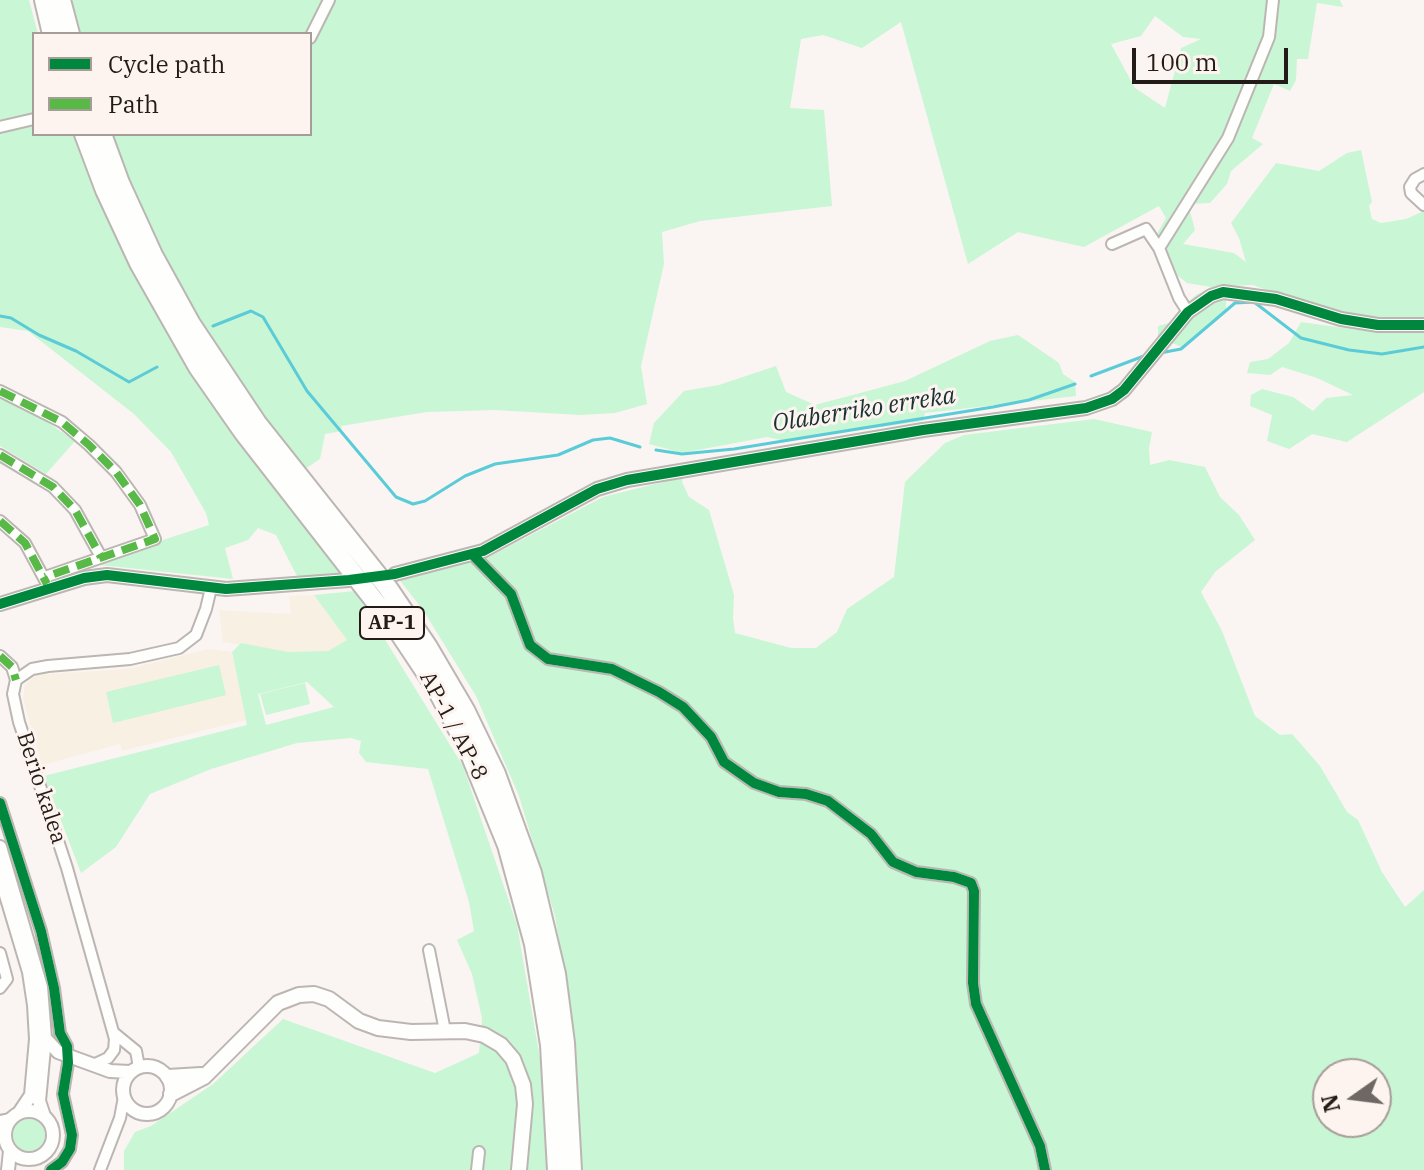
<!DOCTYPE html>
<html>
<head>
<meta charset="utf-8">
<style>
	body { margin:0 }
	#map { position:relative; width:1424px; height:1170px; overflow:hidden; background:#faf5f2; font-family:"IBM Plex Serif",serif }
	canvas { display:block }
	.legend { position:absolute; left:32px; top:32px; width:280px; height:104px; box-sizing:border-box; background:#fdf4ef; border:2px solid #a69d99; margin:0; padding:10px 14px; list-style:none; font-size:24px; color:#231b17 }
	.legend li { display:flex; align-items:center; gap:16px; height:40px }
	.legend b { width:40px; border:2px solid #a69d99 }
	.north { position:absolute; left:1312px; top:1058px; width:80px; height:80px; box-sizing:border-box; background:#fdf4ef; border:2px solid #a69d99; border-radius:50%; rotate:256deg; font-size:22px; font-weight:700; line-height:32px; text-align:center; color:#231b17 }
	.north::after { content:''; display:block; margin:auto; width:28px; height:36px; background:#6e6764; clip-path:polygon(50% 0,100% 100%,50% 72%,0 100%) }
	.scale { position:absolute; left:1132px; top:48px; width:156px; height:36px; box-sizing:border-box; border:4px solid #231b17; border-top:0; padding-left:10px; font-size:24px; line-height:28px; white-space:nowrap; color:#231b17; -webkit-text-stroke:6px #fdf4ef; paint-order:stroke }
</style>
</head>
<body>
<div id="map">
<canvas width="1424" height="1170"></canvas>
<ul class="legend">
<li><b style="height:10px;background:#00873e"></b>Cycle path</li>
<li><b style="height:10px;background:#58b947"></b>Path</li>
</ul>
<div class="north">N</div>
<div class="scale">100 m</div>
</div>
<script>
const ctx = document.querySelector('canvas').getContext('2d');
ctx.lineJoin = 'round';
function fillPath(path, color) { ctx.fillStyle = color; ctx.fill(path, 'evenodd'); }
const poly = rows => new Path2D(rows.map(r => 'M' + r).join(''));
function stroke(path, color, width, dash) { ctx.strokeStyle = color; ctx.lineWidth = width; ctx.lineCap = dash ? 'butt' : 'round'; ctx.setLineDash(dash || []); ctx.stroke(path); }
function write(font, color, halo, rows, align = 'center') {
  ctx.font = font + ' "IBM Plex Serif",serif'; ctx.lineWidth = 6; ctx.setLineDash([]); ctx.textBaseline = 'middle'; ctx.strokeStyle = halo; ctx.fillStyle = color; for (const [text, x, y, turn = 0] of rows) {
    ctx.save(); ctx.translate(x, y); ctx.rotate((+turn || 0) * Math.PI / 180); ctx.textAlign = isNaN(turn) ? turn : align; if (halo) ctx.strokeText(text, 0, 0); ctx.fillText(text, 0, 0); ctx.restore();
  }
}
fillPath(poly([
	[314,595,347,640,328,651,288,652,223,642,219,610,291,614,289,596],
	[209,649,232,652,246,720,122,751,120,744,42,765,23,699,25,685,36,675,127,669]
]), '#f8f0e3');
fillPath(poly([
	[0,0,29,0,38,34,34,34,34,134,310,134,310,34,81,34,72,0,1269,0,1268,20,1262,39,1273,22,1275,0,1340,0,1343,7,1317,3,1308,59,1297,59,1296,80,1290,91,1274,84,1252,138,1263,144,1231,171,1227,184,1210,203,1188,204,1195,230,1183,244,1234,253,1246,262,1239,238,1231,223,1276,163,1319,171,1347,153,1361,150,1372,202,1369,206,1372,219,1381,223,1406,219,1424,211,1424,392,1347,442,1312,434,1289,449,1267,441,1272,415,1250,406,1251,395,1262,389,1293,397,1313,411,1326,398,1353,395,1317,378,1282,367,1270,375,1247,373,1250,362,1268,359,1289,343,1301,322,1373,332,1371,320,1291,299,1253,285,1226,286,1226,311,1183,348,1158,336,1158,326,1169,323,1181,308,1196,295,1211,287,1187,283,1172,271,1155,237,1166,218,1159,206,1084,247,1018,232,968,264,901,22,862,48,823,35,801,39,790,108,824,110,832,206,700,221,662,232,664,264,641,366,647,404,615,413,580,415,495,410,427,412,341,426,342,431,325,434,320,459,296,475,351,576,301,584,276,535,258,528,248,540,225,548,233,579,100,565,83,566,209,525,206,513,171,452,134,414,28,331,0,327],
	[1155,16,1183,37,1201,39,1181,48,1165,108,1135,88,1111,44,1141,36],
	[1018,335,1059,363,1063,374,1075,382,1076,396,925,413,923,421,785,441,767,437,682,453,649,444,654,423,684,391,719,385,776,366,786,392,815,405,905,381,990,341],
	[0,399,28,409,75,441,46,474,0,446],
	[1094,419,1152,432,1149,448,1150,465,1169,460,1205,467,1220,497,1239,515,1255,540,1215,572,1201,592,1222,631,1255,716,1280,735,1292,734,1320,766,1347,812,1358,820,1382,872,1405,907,1424,890,1424,1170,582,1170,576,1049,555,916,519,796,476,696,423,610,395,574,489,557,603,497,683,477,682,482,689,497,709,510,734,595,733,618,735,633,791,648,816,648,837,632,847,609,894,577,905,482,945,443,964,435],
	[1328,1074,1376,1074,1376,1122,1328,1122],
	[355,591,463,766,517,925,542,1070,548,1170,124,1170,124,1151,135,1132,151,1126,213,1084,283,1019,435,1073,479,1053,482,1018,472,974,457,940,474,931,469,902,428,769,366,762,359,753,361,741,351,738,297,743,211,769,150,794,116,847,81,873,44,776,247,725,232,652,241,643,288,652,328,651,347,640,314,595],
	[307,682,334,707,266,725,258,694],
	[219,665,226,695,113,723,106,692],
	[305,683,310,704,266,715,260,694],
	'13 1135a16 16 0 1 1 32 0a16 16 0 1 1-32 0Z'
]), '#c9f6d4');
stroke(poly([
	[0,316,11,318,39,335,76,351,129,382,157,367],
	[213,326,251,311,263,317,307,391,396,497,413,504,425,501,465,476,495,464,558,455,593,440,610,438,640,447],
	[1160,353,1181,349,1235,303,1254,302,1301,338,1349,350,1382,354,1424,347],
	[1091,376,1144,356],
	[656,450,682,454,734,449,993,407,1029,400,1075,384]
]), '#5bccd7', 3);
const minor = poly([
	[310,38,329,0],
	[0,127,34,119],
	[1424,174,1415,179,1410,187,1411,193,1424,205],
	[1112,244,1146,229,1159,248,1179,298,1188,312],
	[1159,248,1228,138,1269,37,1273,0],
	[0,391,62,422,89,445,116,472,140,505,155,539,45,577],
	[0,455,53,487,75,510,101,557],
	[0,521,25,543,46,582],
	[473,555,511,594,530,645,548,659,612,669,659,692,683,707,711,737,724,762,754,783,779,792,806,794,828,801,871,834,893,862,916,872,954,877,971,883,974,891,973,983,976,1004,1040,1146,1045,1170],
	[0,656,12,667,16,680],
	[0,803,41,931,54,988,60,1033,67,1046,68,1063,63,1094,72,1135,70,1149,62,1162,51,1170],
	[429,950,445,1031],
	[0,953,7,979,0,988],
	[114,1033,136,1051,139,1067],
	[93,1065,108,1058,114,1050,115,1039,67,868,19,722,13,694,16,680,32,669,48,666,130,659,179,648,196,635,206,609,211,588],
	[0,1121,10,1119],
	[0,1130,4,1136],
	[100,1170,120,1118,124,1097],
	[477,1170,479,1152]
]);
const tertiary = poly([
	[395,574,483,551,597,489,627,480,923,430,1086,408,1112,399,1124,390,1188,312,1211,296,1223,292,1276,299,1341,319,1378,325,1424,325],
	[0,604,84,578,107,575,226,589,349,580],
	[0,847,41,987,45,1038,39,1101,44,1116],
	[0,875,29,972,34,1005,36,1039,31,1095,19,1113],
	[45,1038,58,1052,110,1071,130,1072],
	'123 1090a24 24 0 1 1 48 0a24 24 0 1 1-48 0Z',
	'5 1135a24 24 0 1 1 48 0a24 24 0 1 1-48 0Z',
	[8,1170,10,1151]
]);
const secondary = poly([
	[168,1077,201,1075],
	[171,1094,204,1077,278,1003,299,995,314,994,329,999,359,1021,378,1028,411,1032,465,1031,484,1035,501,1045,513,1059,523,1085,525,1104,519,1170]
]);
const motorway = poly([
	[44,0,52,34],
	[61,0,70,34],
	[84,134,105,190,139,263,198,367,244,433,398,631,436,688,468,749,507,845,534,944,550,1045,557,1170],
	[102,134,120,183,153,255,191,324,257,423,388,588,428,647,465,710,496,774,532,873,556,974,565,1043,572,1170]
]);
stroke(minor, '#bcb6b3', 14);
stroke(tertiary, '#bcb6b3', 16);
stroke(secondary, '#bcb6b3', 18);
stroke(motorway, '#bcb6b3', 22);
stroke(minor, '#fefefd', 10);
stroke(tertiary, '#fefefd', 12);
stroke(secondary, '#fefefd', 14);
stroke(motorway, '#fefefd', 18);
stroke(poly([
	[0,391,62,422,89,445,116,472,140,505,155,539,45,577],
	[0,455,53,487,75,510,101,557],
	[0,521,25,543,47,584],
	[0,656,12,667,16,680]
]), '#58b947', 8, [16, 8]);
stroke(poly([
	[473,555,511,594,530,645,548,659,612,669,659,692,683,707,711,737,724,762,754,783,779,792,806,794,828,801,871,834,893,862,916,872,954,877,971,883,974,891,973,983,976,1004,1040,1146,1045,1170],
	[0,604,84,578,107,575,226,589,349,580,395,574,483,551,597,489,627,480,923,430,1086,408,1112,399,1124,390,1188,312,1211,296,1223,292,1276,299,1341,319,1378,325,1424,325],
	[0,803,41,931,54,988,60,1033,67,1046,68,1063,63,1094,72,1135,70,1149,62,1162,51,1170]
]), '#00873e', 10);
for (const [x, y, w] of [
	[392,623,64]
]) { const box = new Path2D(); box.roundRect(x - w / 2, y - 16, w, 32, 6); ctx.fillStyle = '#fdf4ef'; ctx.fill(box); stroke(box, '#231b17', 2); }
write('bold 20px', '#231b17', null, [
	["AP-1",392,623]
]);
write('22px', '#231b17', '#fdf4ef', [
	["AP-1 / AP-8",453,726,62],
	["Berio kalea",41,788,72]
]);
write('italic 24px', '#1a3234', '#fdf4ef', [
	["Olaberriko erreka",864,410,-9]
]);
</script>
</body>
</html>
